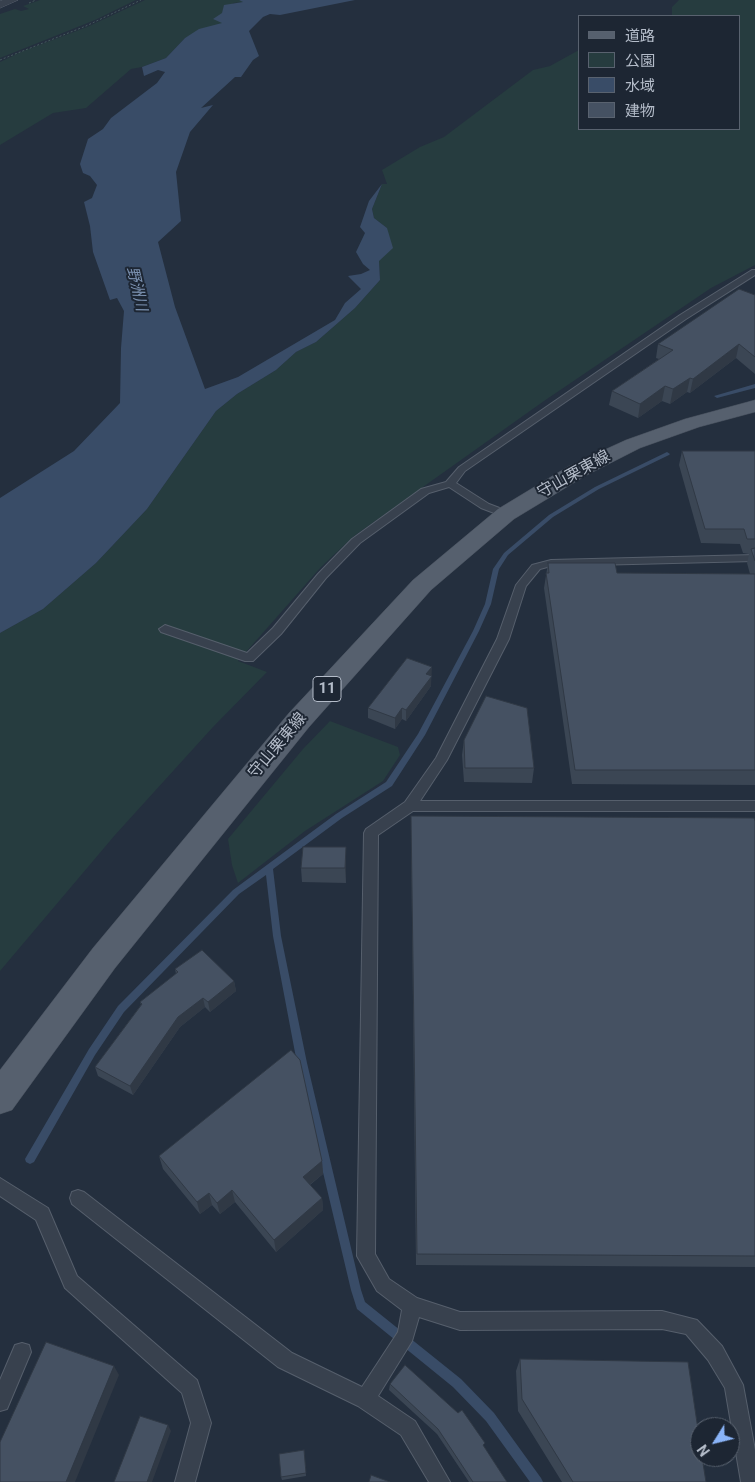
<!DOCTYPE html>
<html>
<head>
<meta charset="utf-8">
<style>
	body { margin:0 }
	#map { position:relative; width:755px; height:1482px; overflow:hidden; background:#242f3e; font-family:Roboto,"Noto Sans JP",sans-serif }
	canvas { display:block }
	.legend { position:absolute; left:578px; top:15px; width:162px; height:115px; box-sizing:border-box; background:#1d2633; border:1px solid #59626f; margin:0; padding:6px 9px; list-style:none; font-size:15px; color:#b4bcc9 }
	.legend li { display:flex; align-items:center; gap:10px; height:25px }
	.legend b { width:25px; border:1px solid #59626f }
	.north { position:absolute; left:690px; top:1417px; width:50px; height:50px; box-sizing:border-box; background:#1d2633; border:1px solid #59626f; border-radius:50%; rotate:234deg; font-size:14px; font-weight:700; line-height:20px; text-align:center; color:#b4bcc9 }
	.north::after { content:''; display:block; margin:auto; width:18px; height:22px; background:#8ab4f8; clip-path:polygon(50% 0,100% 100%,50% 72%,0 100%) }
</style>
</head>
<body>
<div id="map">
<canvas width="755" height="1482"></canvas>
<ul class="legend">
<li><b style="height:6px;background:#56606e"></b>道路</li>
<li><b style="height:14px;background:#263c3f"></b>公園</li>
<li><b style="height:14px;background:#394c67"></b>水域</li>
<li><b style="height:14px;background:#455162"></b>建物</li>
</ul>
<div class="north">N</div>
</div>
<script>
const ctx = document.querySelector('canvas').getContext('2d');
ctx.lineJoin = 'round';
function fillPath(path, color) { ctx.fillStyle = color; ctx.fill(path, 'evenodd'); }
const poly = rows => new Path2D(rows.map(r => 'M' + r).join(''));
function stroke(path, color, width, dash) { ctx.strokeStyle = color; ctx.lineWidth = width; ctx.lineCap = dash ? 'butt' : 'round'; ctx.setLineDash(dash || []); ctx.stroke(path); }
function write(font, color, halo, rows, align = 'center') {
  ctx.font = font + ' Roboto,"Noto Sans JP",sans-serif'; ctx.lineWidth = 4; ctx.setLineDash([]); ctx.textBaseline = 'middle'; ctx.strokeStyle = halo; ctx.fillStyle = color; for (const [text, x, y, turn = 0] of rows) {
    ctx.save(); ctx.translate(x, y); ctx.rotate((+turn || 0) * Math.PI / 180); ctx.textAlign = isNaN(turn) ? turn : align; if (halo) ctx.strokeText(text, 0, 0); ctx.fillText(text, 0, 0); ctx.restore();
  }
}
fillPath(poly([
	[40,0,136,0,95,20,0,58,0,14,15,9,21,11,29,9,23,6],
	[145,0,239,0,245,2,233,3,224,23,185,38,166,58,142,67,131,69,86,108,53,113,0,145,0,62,21,52,87,27],
	[679,0,755,0,755,265,711,288,544,401,354,536,321,567,238,661,267,672,213,727,115,835,0,971,0,633,43,609,96,563,147,509,216,411,237,394,276,370,296,352,316,342,355,308,380,280,379,261,387,228,374,218,372,209,382,184,387,184,382,170,420,147,444,137,533,70,550,66,579,50,579,129,739,129,739,16,672,16,672,7],
	[330,721,398,747,400,755,383,781,305,831,238,883,232,865,228,839,303,749]
]), '#263c3f');
fillPath(poly([
	[239,0,355,0,280,15,270,14,263,17,249,31,259,56,253,60,241,77,235,77,201,108,213,105,190,132,176,172,181,221,158,242,175,307,205,389,238,377,335,320,345,303,361,289,348,276,361,274,370,270,363,264,356,252,365,233,360,227,369,201,382,184,372,209,374,218,387,228,393,248,379,261,380,280,355,308,316,342,296,352,276,370,237,394,216,411,147,509,96,563,43,609,0,633,0,498,74,451,120,403,121,348,124,311,117,298,110,300,93,252,90,226,84,202,92,198,97,185,90,176,83,173,80,164,88,139,103,129,111,118,157,83,165,72,158,70,144,76,142,67,166,58,185,38,199,29,222,23,213,19,222,13,224,5,243,2]
]), '#394c67');
fillPath(poly([
	[755,384,755,388,717,398,714,396,755,384],
	[667,452,670,454,669,455,599,489,553,517,508,555,499,569,491,604,479,631,425,735,392,786,342,818,273,869,281,936,307,1063,361,1290,365,1302,461,1379,494,1413,541,1478,543,1482,530,1482,486,1421,453,1387,357,1309,351,1290,297,1063,273,936,266,875,239,894,124,1012,95,1055,34,1162,30,1164,26,1162,25,1159,89,1049,118,1006,233,890,336,814,386,782,418,734,473,631,485,604,493,569,504,553,549,515,595,487,667,452]
]), '#394c67');
const service = poly([
	[752,270,755,270,755,275,686,319,465,471,456,483,489,504,510,512,511,514,510,516,502,516,481,508,449,487,429,493,360,543,326,578,281,634,253,661,245,661,161,632,159,629,165,625,247,653,273,628,318,574,352,539,421,489,446,482,459,467,680,315,752,270],
	[755,555,755,561,551,566,540,569,526,586,509,639,447,760,420,801,755,801,755,811,413,811,378,835,375,1254,389,1279,417,1298,460,1312,662,1311,697,1320,722,1346,743,1385,755,1450,755,1482,741,1482,725,1388,708,1360,686,1334,662,1329,460,1330,419,1317,412,1341,378,1396,415,1421,450,1482,429,1482,401,1435,358,1406,278,1367,72,1204,70,1198,72,1192,78,1190,84,1192,292,1353,362,1387,398,1332,402,1310,377,1291,357,1256,364,833,366,829,405,802,436,758,497,639,516,585,532,565,551,560,755,555],
	[0,1178,48,1208,77,1276,197,1380,211,1423,195,1482,175,1482,191,1423,182,1393,65,1288,36,1220,0,1196,0,1178],
	[22,1343,29,1345,31,1352,7,1409,0,1411,0,1380,15,1345,22,1343]
]);
const minor = poly([
	[3,0,18,0,0,8,0,1,3,0]
]);
const primary = poly([
	[755,400,755,412,699,427,640,448,585,476,514,519,431,590,309,727,115,968,12,1110,0,1114,0,1070,93,948,289,713,413,580,498,509,569,466,626,440,685,419,755,400]
]);
stroke(service, '#565f6c', 2);
stroke(minor, '#565f6c', 1);
stroke(primary, '#414a57', 1);
stroke(poly([
	[29,3,36,0],
	[0,60,86,26,141,0]
]), '#44595c', 1, [2, 2]);
fillPath(service, '#38414e');
fillPath(minor, '#38414e');
fillPath(primary, '#56606e');
fillPath(poly([
	[755,295,755,374,736,358,690,393,687,392,670,404,662,401,638,418,609,405,612,391,659,359,656,358,658,344],
	[682,451,755,451,755,785,572,784,544,588,548,563,617,573,750,574,747,563,749,554,743,553,740,544,701,543,679,465],
	[431,676,431,686,406,721,402,719,395,729,368,718,368,708],
	[464,740,534,768,532,783,464,782,462,755],
	[411,816,755,821,755,1267,416,1265,411,831],
	[346,847,346,883,302,882,301,868],
	[175,969,234,981,236,991,210,1012,205,1007,180,1027,133,1095,98,1076,95,1067,141,1005,140,1002,176,974],
	[159,1156,322,1161,323,1174,310,1185,322,1198,323,1210,276,1252,235,1202,220,1214,212,1205,200,1214,163,1169],
	[520,1359,706,1482,562,1482,518,1411,516,1371],
	[390,1384,484,1447,507,1482,469,1482,437,1434,389,1390],
	[304,1450,306,1476,282,1480,281,1477]
]), '#3b4654');
fillPath(poly([
	[739,344,736,358,690,393,693,379],
	[690,378,687,392,670,404,673,389],
	[665,386,662,401,638,418,640,404],
	[432,667,431,686,406,721,406,710,426,674],
	[402,708,402,719,395,729,395,718],
	[346,847,346,883,345,868],
	[234,981,236,991,210,1012,208,1002],
	[203,998,205,1007,180,1027,133,1095,130,1086,178,1017],
	[322,1161,323,1174,304,1189,303,1177],
	[232,1190,235,1202,220,1214,217,1203],
	[209,1193,212,1205,200,1214,197,1202],
	[322,1198,323,1210,276,1252,274,1240],
	[114,1366,119,1375,75,1482,66,1482],
	[168,1425,171,1431,152,1482,147,1482]
]), '#303945');
const building = poly([
	[739,289,755,295,755,357,739,344,693,379,690,378,673,389,665,386,640,404,612,391,673,350,658,344,739,289],
	[682,451,755,451,755,539,747,539,744,529,705,529,682,451],
	[755,548,755,561,751,549,755,548],
	[548,563,615,563,617,573,755,574,755,770,575,770,546,573,549,573,548,563],
	[407,658,432,667,426,674,432,676,406,710,402,708,395,718,368,708,407,658],
	[486,696,527,708,534,768,465,768,464,740,486,696],
	[411,816,754,818,755,821,755,1256,417,1254,411,816],
	[303,847,346,847,345,868,301,868,303,847],
	[202,950,234,981,208,1002,203,998,178,1017,130,1086,95,1067,142,1004,140,1002,178,972,175,969,202,950],
	[291,1050,300,1060,322,1161,303,1177,322,1198,274,1240,232,1190,217,1203,209,1193,197,1202,159,1156,291,1050],
	[46,1342,114,1366,66,1482,0,1482,0,1442,46,1342],
	[520,1359,688,1362,700,1443,700,1457,702,1457,706,1482,573,1482,522,1399,520,1359],
	[405,1365,458,1413,462,1410,485,1443,483,1445,507,1482,473,1482,438,1429,390,1384,405,1365],
	[140,1416,168,1425,147,1482,114,1482,140,1416],
	[304,1450,306,1473,281,1477,279,1454,304,1450],
	[371,1475,390,1482,369,1482,371,1475]
]);
fillPath(building, '#455162');
stroke(building, '#303945', 1);
write('italic 15px', '#7c92b1', '#1d2633', [
	["野洲川",136,289,77]
]);
for (const [x, y, w] of [
	[327,689,28]
]) { const box = new Path2D(); box.roundRect(x - w / 2, y - 12.5, w, 25, 4); ctx.fillStyle = '#1d2633'; ctx.fill(box); stroke(box, '#b4bcc9', 1); }
write('bold 15px', '#b4bcc9', null, [
	["11",327,689]
]);
write('16px', '#b4bcc9', '#1d2633', [
	["守山栗東線",574,475,-29],
	["守山栗東線",278,746,-50]
]);
</script>
</body>
</html>
